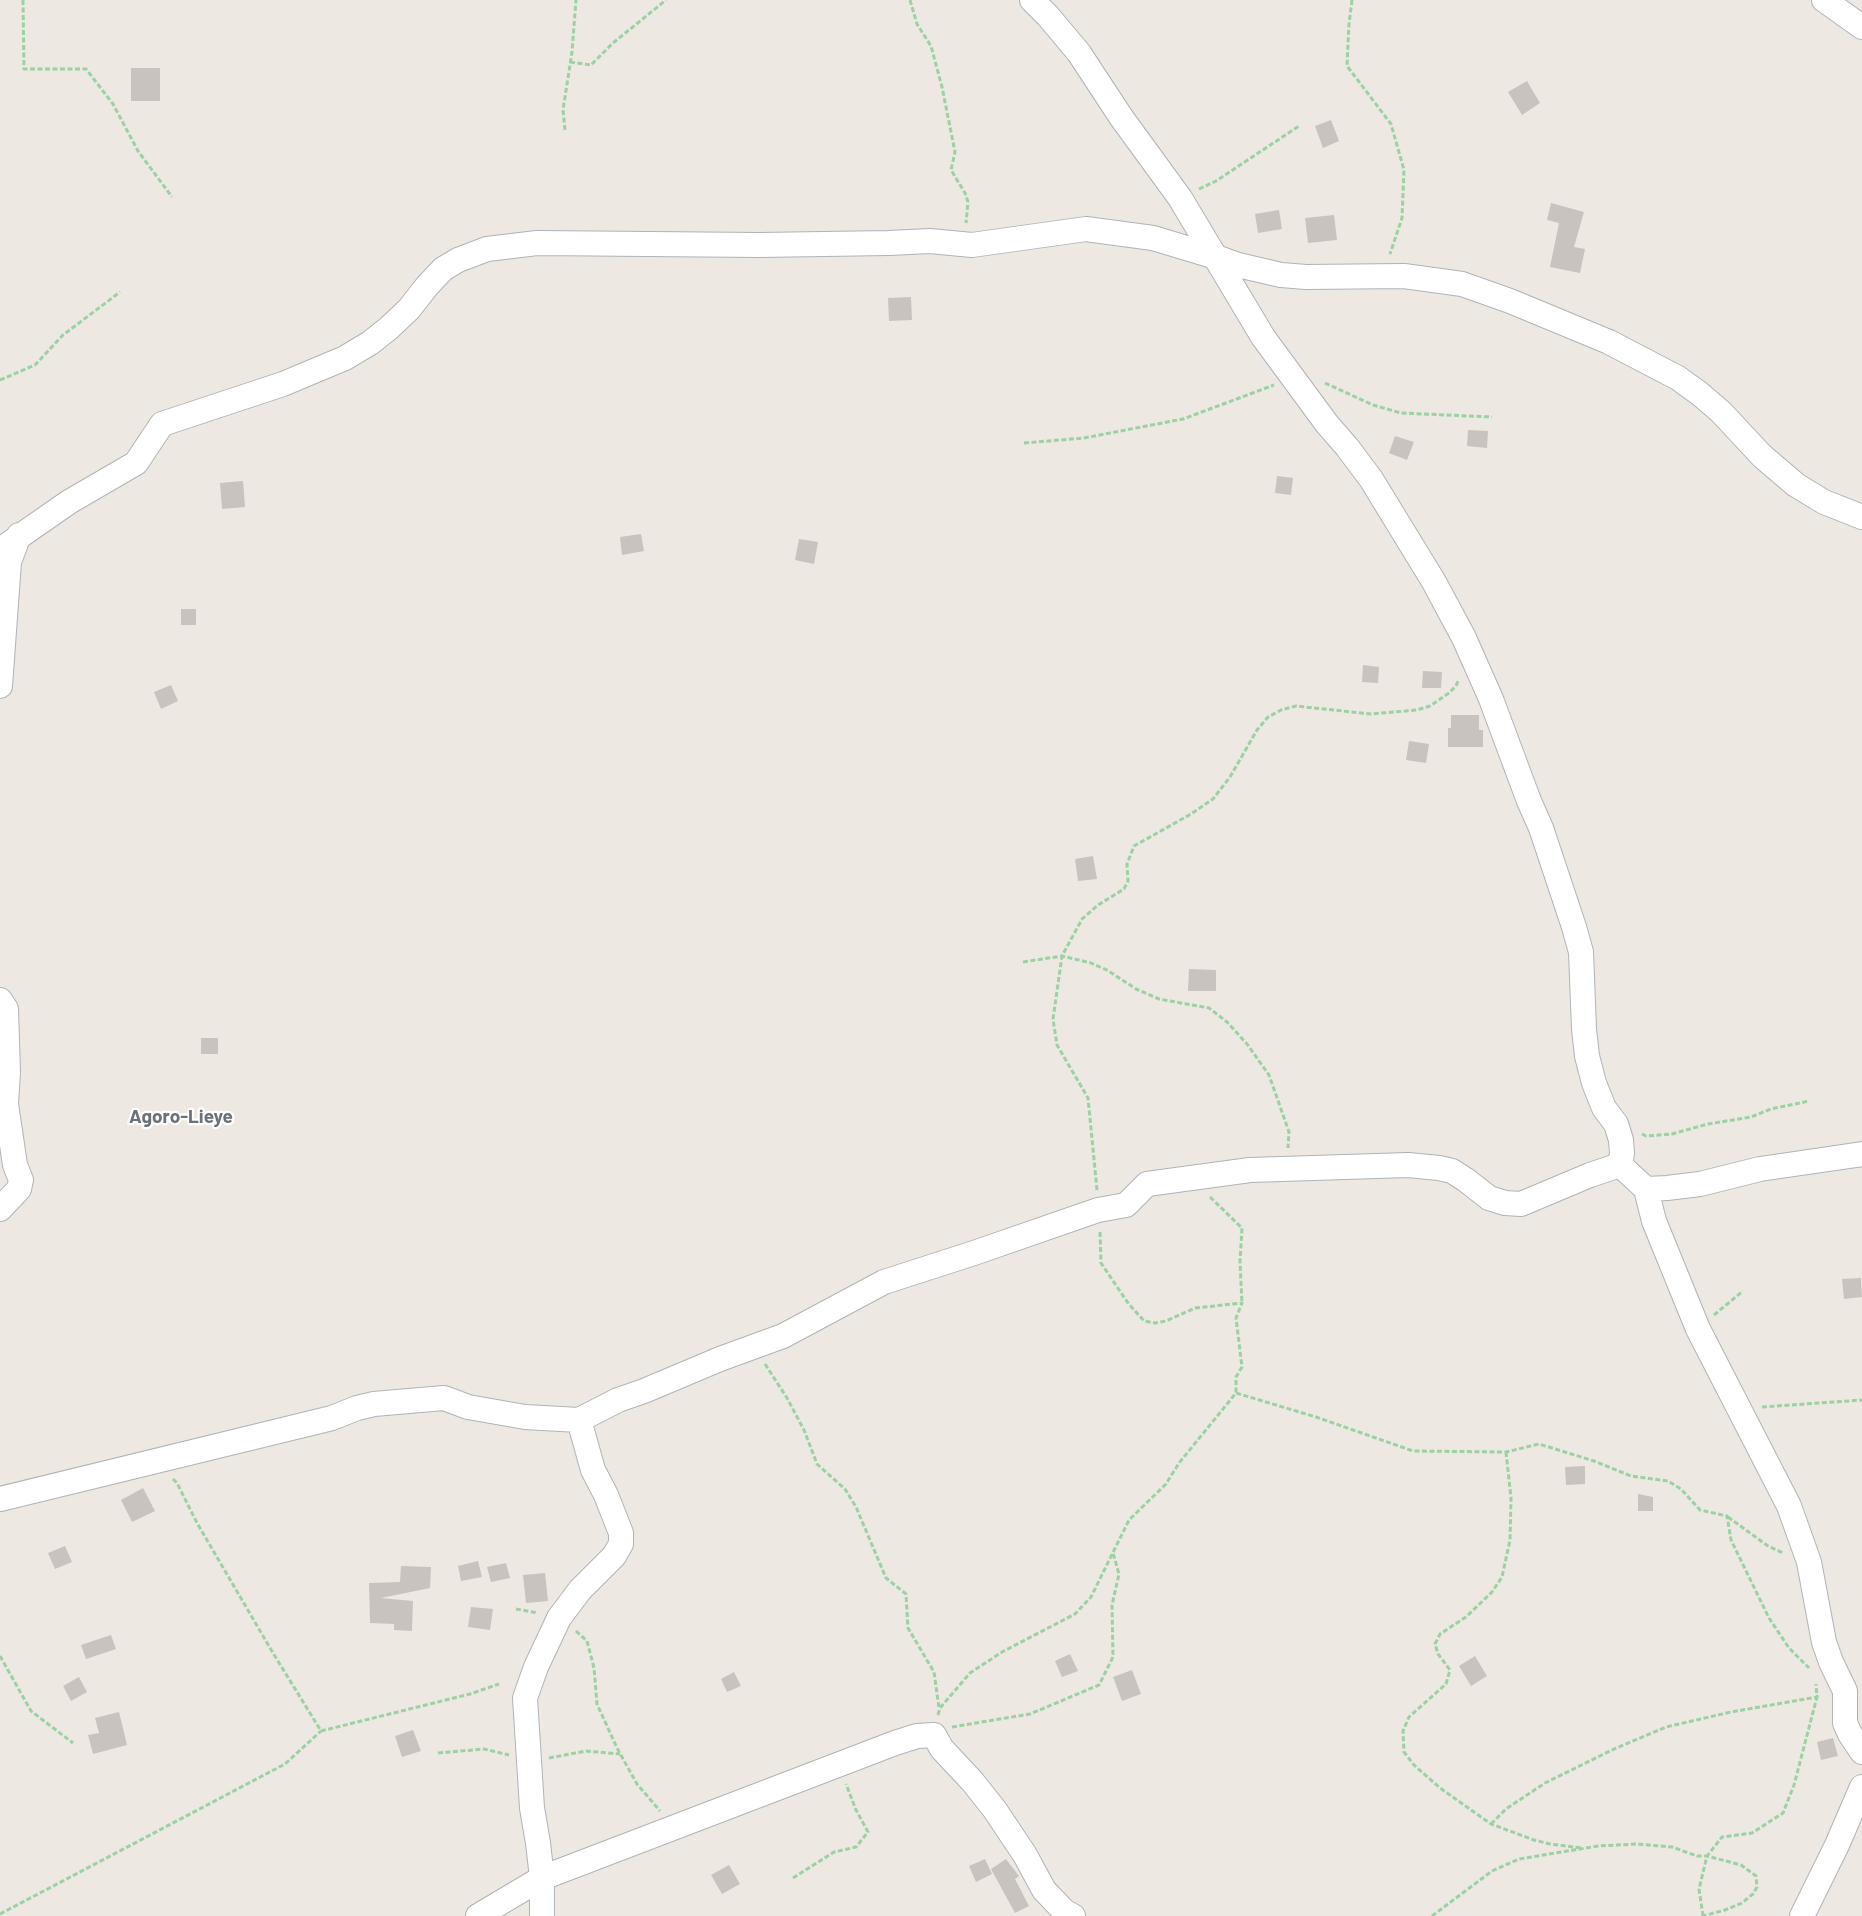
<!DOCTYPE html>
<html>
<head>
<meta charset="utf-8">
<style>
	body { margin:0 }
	canvas { display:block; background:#ede8e1 }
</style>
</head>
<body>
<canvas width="1862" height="1916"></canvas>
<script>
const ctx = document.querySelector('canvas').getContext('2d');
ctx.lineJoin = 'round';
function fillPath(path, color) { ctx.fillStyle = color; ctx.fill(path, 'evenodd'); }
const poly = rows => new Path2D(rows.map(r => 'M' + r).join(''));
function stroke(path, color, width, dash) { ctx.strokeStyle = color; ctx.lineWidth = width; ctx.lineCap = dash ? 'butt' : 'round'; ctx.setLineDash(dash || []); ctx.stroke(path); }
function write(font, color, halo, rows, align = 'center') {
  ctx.font = font + ' Barlow,sans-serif'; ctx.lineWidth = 4.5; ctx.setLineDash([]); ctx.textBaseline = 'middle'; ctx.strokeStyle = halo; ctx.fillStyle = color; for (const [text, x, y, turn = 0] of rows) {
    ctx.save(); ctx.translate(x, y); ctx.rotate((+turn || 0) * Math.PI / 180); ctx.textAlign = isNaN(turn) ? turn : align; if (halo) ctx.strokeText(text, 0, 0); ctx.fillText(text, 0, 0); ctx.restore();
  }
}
fillPath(poly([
	[131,68,160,68,160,101,131,101],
	[1527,81,1540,103,1522,115,1508,92],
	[1331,120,1339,141,1323,148,1315,126],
	[1551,203,1584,212,1574,247,1585,249,1580,273,1550,267,1559,223,1547,220],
	[1279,210,1282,229,1258,233,1255,214],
	[1334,215,1337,240,1308,243,1305,218],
	[911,297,912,320,889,321,888,298],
	[1468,430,1488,431,1487,448,1467,446],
	[1395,436,1414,442,1407,460,1389,453],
	[1277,476,1293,478,1291,495,1275,493],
	[243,481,245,507,222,509,220,483],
	[641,534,644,551,622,555,620,537],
	[799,539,818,542,814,564,795,560],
	[181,609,196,609,196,625,181,625],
	[1363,665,1379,667,1378,683,1362,682],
	[1423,671,1442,672,1441,688,1422,688],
	[171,685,178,701,161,709,154,692],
	[1451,715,1479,715,1479,730,1483,730,1483,747,1448,747,1448,728,1451,728],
	[1409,741,1429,744,1426,763,1406,760],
	[1093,856,1097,879,1078,881,1075,859],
	[1189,969,1216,970,1216,991,1188,991],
	[201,1038,218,1038,218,1054,201,1054],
	[1861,1278,1862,1297,1844,1299,1842,1279],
	[1585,1466,1585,1484,1566,1485,1565,1467],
	[143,1488,155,1511,132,1522,121,1500],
	[1638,1494,1653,1497,1653,1511,1638,1511],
	[65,1546,72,1562,55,1569,48,1553],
	[478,1561,482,1577,461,1581,458,1566],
	[506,1563,510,1578,491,1582,487,1567],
	[401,1566,431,1567,430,1588,381,1598,413,1601,412,1631,394,1630,394,1624,370,1623,369,1583,400,1582],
	[545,1573,548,1601,526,1603,523,1575],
	[471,1607,493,1609,490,1630,468,1627],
	[111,1635,116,1649,86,1659,81,1645],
	[1070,1654,1078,1671,1062,1677,1055,1661],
	[1475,1656,1487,1676,1471,1686,1459,1666],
	[1132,1670,1141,1694,1122,1701,1113,1677],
	[734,1672,741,1686,727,1692,721,1679],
	[79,1677,87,1692,71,1701,63,1686],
	[119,1712,127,1745,93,1754,88,1735,99,1733,95,1718],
	[413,1730,421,1751,402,1757,395,1736],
	[1833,1738,1838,1756,1821,1760,1817,1742],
	[985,1859,992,1874,976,1882,969,1866],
	[1006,1859,1019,1876,1015,1879,1029,1906,1015,1913,991,1869],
	[729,1865,740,1884,722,1894,711,1875]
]), '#c8c3be');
const street = poly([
	[1032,0,1048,16,1079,53,1121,117,1180,198,1263,337,1327,424,1347,447,1371,479,1434,582,1464,638,1491,699,1529,801,1541,828,1574,927,1581,952,1584,1029,1587,1056,1594,1083,1604,1108,1616,1124,1621,1140,1622,1153,1620,1165],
	[1824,0,1862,27],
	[0,550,69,502,136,463,162,424,283,384,345,358,370,343,389,328,409,309,427,286,443,269,458,260,487,249,537,243,759,245,889,243,930,241,972,245,1086,229,1153,238,1216,257,1238,265,1281,275,1306,277,1404,276,1462,284,1510,301,1609,342,1678,378,1700,394,1721,412,1762,456,1796,485,1824,502,1862,517],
	[0,686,9,562,19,535],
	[0,1000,6,1009,8,1072,6,1104,15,1165,21,1180,19,1189,0,1209],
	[1620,1165,1646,1189,1667,1188,1700,1184,1760,1169,1862,1154],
	[1646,1189,1654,1221,1698,1329,1789,1506,1809,1562,1824,1642,1831,1662,1845,1691,1845,1723,1850,1734,1862,1752],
	[0,1499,332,1418,357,1408,374,1404,444,1398,468,1407,525,1417,579,1420,618,1400,644,1391,720,1359,783,1336,884,1282,974,1253,1098,1210,1126,1205,1147,1184,1250,1170,1408,1165,1439,1168,1452,1171,1466,1180,1489,1198,1505,1203,1521,1204,1590,1175,1620,1165],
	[478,1916,542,1878,895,1743,917,1736,934,1735,942,1749,972,1781,995,1810,1025,1855,1044,1890,1064,1911,1073,1916],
	[542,1916,542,1878,538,1843,532,1808,525,1698,536,1667,559,1618,580,1590,614,1556,621,1544,621,1533,606,1495,593,1470,579,1420],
	[1802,1916,1837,1845,1862,1787]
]);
stroke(street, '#afb4b7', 26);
stroke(poly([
	[23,0,24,69,86,69,113,104,138,151,172,197],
	[910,0,917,24,931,46,942,87,955,152,951,170,965,193,968,202,966,223],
	[1352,0,1349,24,1347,66,1391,124,1404,170,1402,218,1390,254],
	[570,62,591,65,613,43,666,0],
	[565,130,563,110,572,52,576,0],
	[1199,189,1216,181,1299,126],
	[0,380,35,365,63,335,120,292],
	[1325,383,1373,405,1401,413,1492,417],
	[1024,443,1084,438,1183,419,1274,385],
	[1023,962,1062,956,1091,963,1107,970,1136,989,1159,999,1209,1008,1227,1022,1247,1044,1269,1075,1289,1132,1288,1148],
	[1642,1134,1646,1136,1672,1134,1708,1124,1751,1117,1771,1109,1809,1101],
	[1097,1190,1088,1098,1057,1045,1053,1019,1062,956,1082,919,1098,905,1124,889,1128,881,1127,864,1134,846,1191,814,1213,799,1230,777,1257,730,1268,717,1281,710,1296,706,1371,714,1417,710,1430,706,1449,693,1456,686,1458,681],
	[1210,1197,1242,1228,1240,1262,1242,1303],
	[1100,1232,1101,1263,1128,1303,1144,1321,1155,1323,1166,1321,1195,1308,1242,1303,1236,1318,1242,1367,1236,1377,1236,1393],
	[1714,1315,1743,1291],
	[765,1364,787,1398,804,1430,817,1464,845,1489,856,1507,886,1578,906,1594,908,1628,934,1672,939,1708],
	[1762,1407,1862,1400],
	[1506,1452,1511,1498,1510,1540,1502,1577,1492,1592,1466,1617,1440,1634,1435,1644,1438,1654,1450,1670,1446,1684,1409,1717,1403,1731,1404,1752,1414,1765,1440,1788,1491,1824,1534,1840,1550,1844,1582,1848],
	[173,1479,177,1483,197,1523,273,1653,321,1731,470,1694,499,1684],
	[1728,1517,1768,1546,1783,1553],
	[516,1609,538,1613],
	[576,1631,587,1641,594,1668,597,1704,617,1748,637,1784,660,1811],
	[0,1656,31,1711,73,1743],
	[938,1715,940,1708,970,1673,1002,1652,1075,1614,1091,1597,1129,1520,1166,1484,1179,1463,1236,1393,1316,1417,1413,1451,1506,1452,1539,1444,1594,1461,1631,1476,1668,1481,1681,1489,1700,1510,1727,1516,1731,1540,1769,1618,1789,1648,1809,1668],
	[952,1727,1030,1714,1099,1685,1113,1657,1112,1605,1119,1574,1113,1553],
	[438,1753,484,1749,509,1755],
	[549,1758,586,1751,620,1754],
	[1491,1824,1506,1809,1545,1783,1614,1749,1666,1727,1731,1712,1817,1697,1818,1695],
	[793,1878,834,1852,856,1847,868,1832,856,1810,846,1784],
	[0,1914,285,1764,321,1731],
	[1432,1916,1492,1871,1519,1859,1598,1846,1636,1844,1672,1847,1697,1856,1707,1856,1741,1865,1756,1876,1757,1887,1753,1894,1742,1903,1725,1910,1703,1916],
	[1703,1916,1699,1889,1707,1856,1722,1837,1752,1833,1783,1813,1794,1785,1817,1697,1816,1684]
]), '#9cd1a1', 3, [5, 2.5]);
stroke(street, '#fff', 24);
write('bold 19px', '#6b7175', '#fff', [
	["Agoro-Lieye",181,1117]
]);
</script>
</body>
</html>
